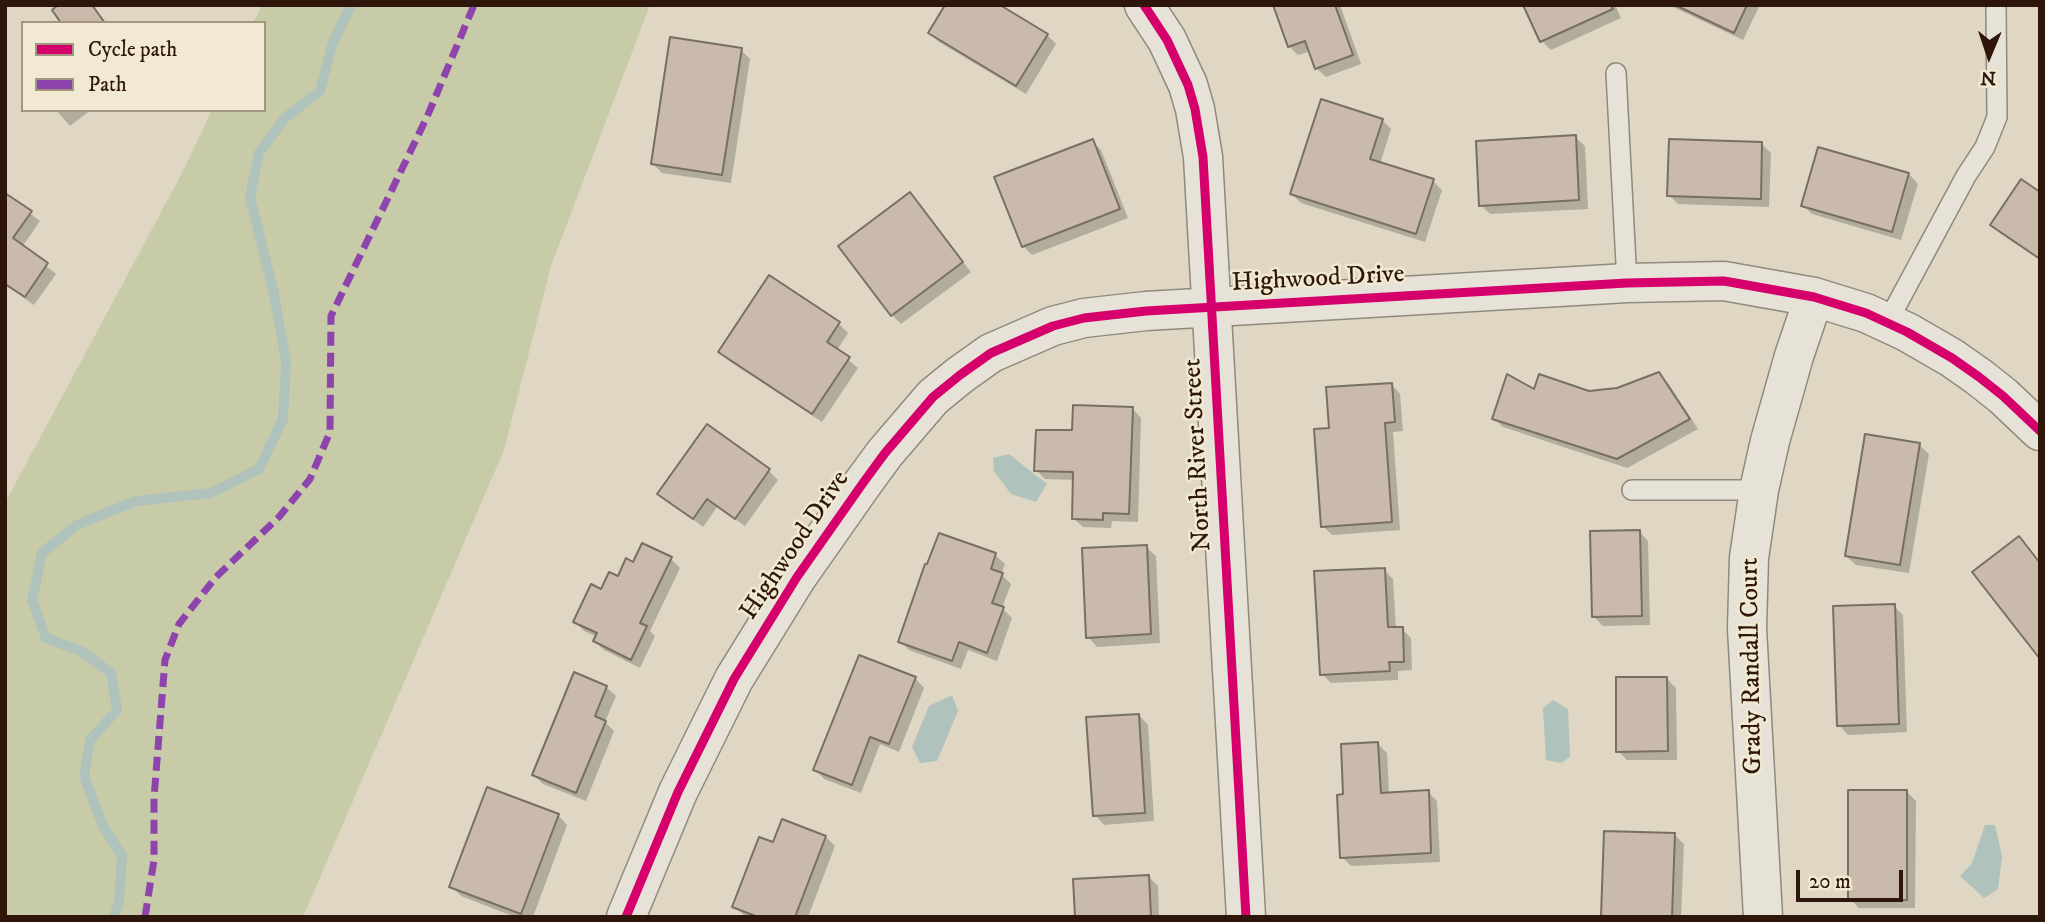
<!DOCTYPE html>
<html>
<head>
<meta charset="utf-8">
<style>
	body { margin:0 }
	#map { position:relative; width:2045px; height:922px; overflow:hidden; background:#dfd7c3; font-family:"IM FELL DW Pica",serif }
	canvas { display:block }
	.frame { position:absolute; inset:0; border:7px solid #2e160a; pointer-events:none }
	.legend { position:absolute; left:21px; top:21px; width:245px; height:91px; box-sizing:border-box; background:#f1e9d1; border:2px solid #a39581; margin:0; padding:9px 12px; list-style:none; font-size:21px; color:#2e160a }
	.legend li { display:flex; align-items:center; gap:14px; height:35px }
	.legend b { width:35px; border:2px solid #a39581 }
	.north { position:absolute; left:1954px; top:21px; width:70px; height:70px; -webkit-text-stroke:5px #f1e9d1; paint-order:stroke; rotate:182deg; font-size:19px; font-weight:700; line-height:28px; text-align:center; color:#2e160a }
	.north::after { content:''; display:block; margin:auto; width:24px; height:32px; background:#2e160a; clip-path:polygon(50% 0,100% 100%,50% 72%,0 100%) }
	.scale { position:absolute; left:1796px; top:870px; width:107px; height:32px; box-sizing:border-box; border:4px solid #2e160a; border-top:0; padding-left:9px; font-size:21px; line-height:24px; white-space:nowrap; color:#2e160a; -webkit-text-stroke:5px #f1e9d1; paint-order:stroke }
</style>
</head>
<body>
<div id="map">
<canvas width="2045" height="922"></canvas>
<div class="frame"></div>
<ul class="legend">
<li><b style="height:9px;background:#d6006c"></b>Cycle path</li>
<li><b style="height:9px;background:#8e44ad"></b>Path</li>
</ul>
<div class="north">N</div>
<div class="scale">20 m</div>
</div>
<script>
const ctx = document.querySelector('canvas').getContext('2d');
ctx.lineJoin = 'round';
function fillPath(path, color) { ctx.fillStyle = color; ctx.fill(path, 'evenodd'); }
const poly = rows => new Path2D(rows.map(r => 'M' + r).join(''));
function stroke(path, color, width, dash) { ctx.strokeStyle = color; ctx.lineWidth = width; ctx.lineCap = dash ? 'butt' : 'round'; ctx.setLineDash(dash || []); ctx.stroke(path); }
function write(font, color, halo, rows, align = 'center') {
  ctx.font = font + ' "IM FELL DW Pica",serif'; ctx.lineWidth = 5; ctx.setLineDash([]); ctx.textBaseline = 'middle'; ctx.strokeStyle = halo; ctx.fillStyle = color; for (const [text, x, y, turn = 0] of rows) {
    ctx.save(); ctx.translate(x, y); ctx.rotate((+turn || 0) * Math.PI / 180); ctx.textAlign = isNaN(turn) ? turn : align; if (halo) ctx.strokeText(text, 0, 0); ctx.fillText(text, 0, 0); ctx.restore();
  }
}
fillPath(poly([
	[262,5,650,5,551,266,504,450,303,917,5,917,5,503,181,175,212,110,264,110,264,23,253,23]
]), '#c8cba7');
fillPath(poly([
	[1009,454,1047,484,1036,502,1011,494,994,471,993,458],
	[952,695,958,711,937,761,920,763,912,747,929,706],
	[1553,700,1568,709,1570,757,1561,763,1546,760,1543,708],
	[1985,825,1995,825,2002,856,1998,889,1984,898,1960,876,1972,863]
]), '#afc3bc');
fillPath(poly([
	[1275,5,1340,5,1361,64,1326,77,1316,68,1311,51,1298,55,1289,46],
	[1525,5,1615,5,1621,18,1551,50,1542,41],
	[1669,5,1760,5,1743,40],
	[930,33,1047,35,1056,44,1026,94,939,42],
	[741,50,750,59,731,183,662,173,653,164],
	[56,110,91,110,70,126],
	[1382,120,1391,129,1380,164,1433,181,1442,190,1425,242,1301,203,1292,194],
	[1575,137,1585,146,1588,209,1490,214,1481,205],
	[1092,141,1101,150,1128,218,1032,255,1023,246],
	[1762,144,1771,153,1769,207,1678,204,1669,195],
	[1909,174,1918,184,1901,240,1812,214,1803,205],
	[2040,194,2040,260,2001,234,1992,225],
	[5,195,40,221,22,247,56,274,34,305,5,285],
	[910,195,971,272,901,324,892,315],
	[769,277,839,324,848,333,837,350,858,368,822,422,729,361,720,352],
	[1659,374,1668,383,1698,429,1627,468,1503,427,1494,418,1535,391,1589,393,1618,389],
	[1391,384,1400,394,1403,431,1393,432,1400,530,1332,535,1323,526,1330,429],
	[1132,408,1141,418,1138,522,1112,521,1111,528,1083,527,1073,518,1075,480,1045,479,1036,470],
	[707,427,769,471,778,480,745,526,717,507,703,527,660,494],
	[1919,445,1929,454,1909,573,1856,565,1846,556],
	[1639,531,1648,541,1650,625,1603,626,1594,617],
	[1146,547,1156,556,1160,643,1097,647,1088,637],
	[995,555,1005,564,1001,574,1011,584,1002,608,1012,618,997,661,968,650,961,669,909,650,900,641],
	[671,559,680,568,650,631,655,636,640,668,604,650,595,641,597,637,584,631,575,622,601,591,619,579],
	[1384,570,1393,579,1396,629,1402,629,1411,638,1412,670,1398,671,1398,680,1331,683,1322,674],
	[1894,606,1903,615,1907,732,1848,735,1839,725],
	[915,678,924,688,899,752,880,744,861,793,824,779,815,769],
	[1666,678,1676,688,1677,760,1627,760,1618,751],
	[606,687,616,696,605,722,614,731,586,801,543,784,534,775],
	[1139,715,1148,725,1154,821,1104,825,1095,815],
	[1378,744,1387,753,1389,794,1428,792,1437,801,1440,862,1351,866,1342,857],
	[1907,792,1916,801,1915,908,1859,908,1850,899],
	[558,815,567,825,533,917,515,917,461,896,452,887],
	[1675,835,1684,844,1681,917,1604,917,1603,915],
	[826,837,835,846,808,917,746,917,735,907,774,844],
	[1149,877,1158,886,1159,917,1077,917]
]), '#0003');
stroke(poly([
	[114,917,119,902,122,856,103,826,84,776,90,740,117,710,111,673,81,651,46,638,32,600,42,553,77,525,136,501,211,493,259,469,283,419,286,362,274,294,250,197,259,153,285,118,320,91,332,45,351,5]
]), '#afc3bc', 10);
const building = poly([
	[58,5,92,5,105,23,61,23,52,10,58,5],
	[945,5,1000,5,1048,34,1016,86,928,33,945,5],
	[1273,5,1335,5,1353,55,1315,69,1305,41,1288,47,1273,5],
	[1523,5,1611,5,1613,9,1540,42,1523,5],
	[1675,5,1747,5,1734,33,1675,5],
	[670,37,742,48,722,175,651,164,670,37],
	[1321,99,1383,119,1370,159,1434,179,1416,234,1290,194,1321,99],
	[1576,135,1579,200,1479,206,1476,141,1576,135],
	[1093,139,1120,209,1022,247,994,177,1093,139],
	[1669,139,1762,142,1761,199,1667,196,1669,139],
	[1818,147,1909,173,1892,232,1801,206,1818,147],
	[2021,179,2040,192,2040,259,1990,225,2021,179],
	[910,192,963,262,891,316,838,246,910,192],
	[5,193,32,211,13,238,48,263,25,297,5,284,5,193],
	[769,275,840,322,827,342,850,357,812,414,718,352,769,275],
	[1659,372,1690,419,1617,459,1492,419,1507,374,1534,389,1539,374,1589,391,1617,388,1659,372],
	[1392,383,1395,422,1385,423,1392,522,1321,527,1314,429,1329,428,1326,387,1392,383],
	[1073,405,1133,407,1129,514,1103,513,1103,520,1072,519,1073,472,1034,471,1036,430,1072,430,1073,405],
	[707,424,770,469,735,519,707,499,693,519,657,494,707,424],
	[1865,434,1920,443,1900,565,1845,556,1865,434],
	[1640,530,1642,616,1592,617,1590,531,1640,530],
	[939,533,996,553,991,569,1003,573,992,603,1004,607,987,653,959,642,952,661,898,642,925,564,927,564,939,533],
	[2019,536,2040,563,2040,659,1972,572,2019,536],
	[642,543,672,557,640,623,647,626,631,660,593,641,597,633,573,622,591,584,601,589,609,572,618,576,626,558,633,562,642,543],
	[1147,545,1151,634,1086,638,1082,548,1147,545],
	[1385,568,1388,627,1403,627,1404,662,1389,662,1390,671,1320,675,1314,571,1385,568],
	[1895,604,1899,724,1837,726,1833,606,1895,604],
	[859,655,916,677,889,744,870,737,852,785,813,770,859,655],
	[574,672,607,686,595,716,606,721,576,793,532,775,574,672],
	[1616,677,1667,677,1668,751,1616,752,1616,677],
	[1139,714,1145,813,1093,816,1086,717,1139,714],
	[1378,742,1381,793,1429,790,1431,853,1340,858,1337,795,1343,794,1341,744,1378,742],
	[487,787,559,814,521,914,449,887,487,787],
	[1848,790,1907,790,1907,900,1848,900,1848,790],
	[782,819,826,836,795,917,758,917,732,907,759,837,773,842,782,819],
	[1604,831,1675,833,1672,917,1601,916,1604,831],
	[1149,875,1151,917,1075,917,1073,879,1149,875]
]);
fillPath(building, '#cabaab');
stroke(building, '#776f64', 2);
const service = poly([
	[1616,73,1627,283],
	[1887,323,1966,176,1985,147,1997,117,1996,5],
	[1632,490,1759,490]
]);
const minor = poly([
	[1144,5,1167,40,1188,85,1195,109,1203,157,1246,917],
	[626,917,678,792,734,679,797,577,863,483,885,453,933,397,960,375,991,353,1053,326,1084,318,1146,311,1627,283,1724,281,1814,297,1866,313,1907,332,1952,358,1979,377,2003,396,2040,431],
	[1763,917,1747,628,1749,558,1759,490,1770,441,1794,356,1814,297]
]);
stroke(service, '#90897d', 22);
stroke(minor, '#90897d', 41);
stroke(service, '#e6e2d7', 19);
stroke(minor, '#e6e2d7', 38);
stroke(poly([
	[145,917,154,860,154,798,165,660,179,624,216,577,279,517,310,479,330,432,331,316,427,117,474,5]
]), '#8e44ad', 7, [14, 7]);
stroke(poly([
	[1144,5,1167,40,1188,85,1195,109,1203,157,1246,917],
	[626,917,678,792,734,679,797,577,863,483,885,453,933,397,960,375,991,353,1053,326,1084,318,1146,311,1627,283,1724,281,1814,297,1866,313,1907,332,1952,358,1979,377,2003,396,2040,431]
]), '#d6006c', 9);
write('26px', '#2e160a', '#f1e9d1', [
	["Highwood Drive",1318,280,-3],
	["North River Street",1199,455,-93],
	["Highwood Drive",796,546,-56],
	["Grady Randall Court",1753,666,-91]
]);
</script>
</body>
</html>
